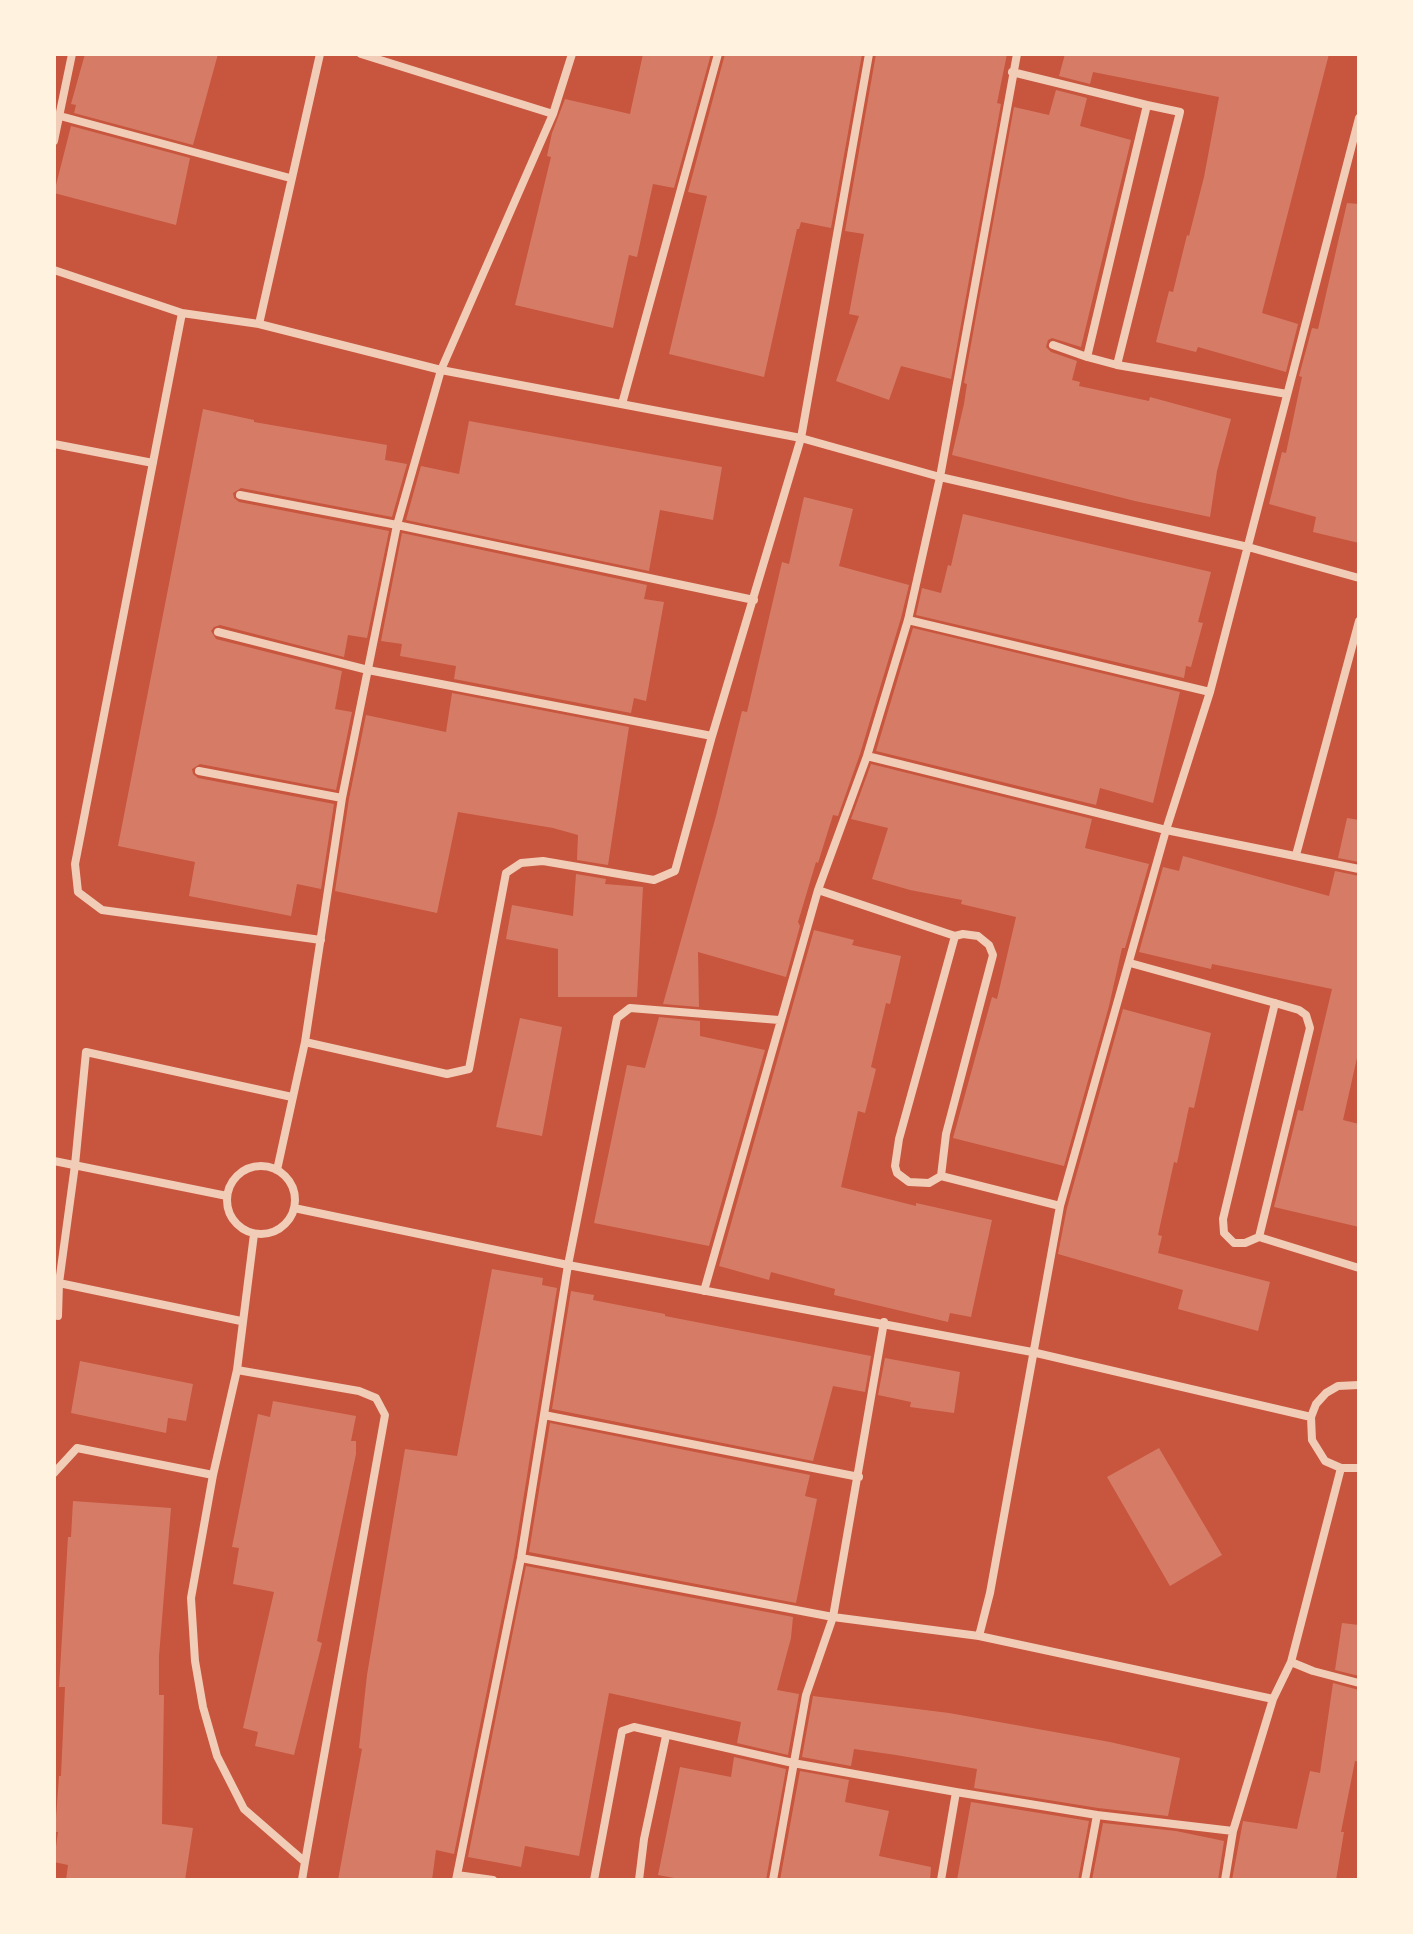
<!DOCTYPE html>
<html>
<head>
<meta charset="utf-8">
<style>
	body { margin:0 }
	#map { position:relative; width:1413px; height:1934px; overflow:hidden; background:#c8553d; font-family:"Exo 2",sans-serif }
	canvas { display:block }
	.frame { position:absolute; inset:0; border:56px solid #fff3e0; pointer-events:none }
</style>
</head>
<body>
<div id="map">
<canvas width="1413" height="1934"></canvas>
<div class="frame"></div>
</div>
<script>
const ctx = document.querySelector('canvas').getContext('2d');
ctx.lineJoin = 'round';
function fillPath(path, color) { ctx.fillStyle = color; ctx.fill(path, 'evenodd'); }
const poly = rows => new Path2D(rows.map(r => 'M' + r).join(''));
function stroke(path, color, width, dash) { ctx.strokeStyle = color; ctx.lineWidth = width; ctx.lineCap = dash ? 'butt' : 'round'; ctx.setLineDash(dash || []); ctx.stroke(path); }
fillPath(poly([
	[85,54,218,54,193,145,74,113,76,105,71,104],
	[643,54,711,54,674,188,653,184,637,257,629,255,613,328,515,305,551,157,547,156,552,133,565,99,630,114],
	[725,54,862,54,831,228,801,222,799,229,797,229,764,377,669,354,707,196,688,192],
	[876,54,1007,54,997,103,1001,104,951,379,901,366,889,400,836,381,859,316,849,314,864,234,845,231],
	[1065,54,1329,54,1262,313,1298,324,1286,372,1198,347,1196,352,1156,342,1169,291,1173,292,1187,235,1189,236,1204,177,1219,97,1093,72,1090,84,1059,76],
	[1056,90,1087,98,1080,126,1131,140,1081,347,1052,338,1048,340,1046,347,1051,352,1077,361,1072,380,1080,382,1079,386,1149,401,1150,397,1231,419,1217,471,1210,517,1135,501,952,455,964,404,967,384,964,383,1014,107,1049,115],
	[71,126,190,158,176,225,54,193],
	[1347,203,1359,204,1359,543,1313,532,1316,517,1269,504,1282,452,1286,453,1302,377,1299,376,1312,328,1318,329],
	[203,409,254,420,254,422,387,445,385,460,407,464,392,517,241,488,233,493,234,498,239,502,389,531,367,638,348,635,344,657,220,625,214,627,211,631,216,639,342,671,335,709,352,712,336,790,200,764,192,769,193,774,198,778,334,804,321,889,297,884,291,916,189,896,195,862,118,846],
	[469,421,722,467,713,520,660,510,649,571,406,520,421,466,459,474],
	[804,497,853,509,839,566,909,585,901,618,860,754,838,816,833,815,818,863,816,862,798,922,800,926,786,977,698,952,699,1007,663,1004,716,816,742,711,747,712,782,562,789,564],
	[963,514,1211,572,1198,622,1203,623,1191,667,1186,666,1184,678,916,615,922,588,941,593,948,565,951,566],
	[402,533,647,585,644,599,664,602,646,701,634,698,631,713,454,679,456,666,400,656,402,644,381,641],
	[913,628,1180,692,1153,803,1100,788,1096,805,876,751],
	[452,693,629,727,608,865,577,860,578,835,553,828,458,812,437,913,335,891,349,799,366,715,446,732],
	[871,764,1092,819,1085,848,1149,864,1125,948,1122,948,1109,1006,1064,1166,953,1138,992,997,997,999,1016,917,961,904,962,900,910,890,872,879,888,828,851,819],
	[1347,818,1359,820,1359,862,1338,858],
	[1183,856,1329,896,1335,871,1359,876,1359,1049,1343,1120,1359,1124,1359,1227,1274,1207,1298,1110,1303,1111,1332,989,1212,964,1211,969,1139,952,1163,867,1179,871],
	[576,874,606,879,605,884,643,887,637,997,558,997,558,949,506,939,512,905,573,916],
	[814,930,854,940,852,945,901,956,890,1004,886,1003,871,1067,876,1069,865,1113,858,1111,841,1187,916,1206,916,1203,992,1220,971,1317,950,1313,948,1322,834,1295,835,1289,771,1272,769,1280,719,1266],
	[1123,1009,1211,1033,1194,1108,1189,1107,1177,1163,1174,1162,1158,1235,1162,1236,1158,1253,1270,1282,1258,1331,1178,1309,1183,1290,1058,1254,1067,1208],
	[659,1017,700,1021,700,1036,765,1050,709,1246,594,1223,627,1065,645,1068],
	[520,1018,562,1027,542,1136,496,1127],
	[492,1269,543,1278,542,1285,557,1288,514,1557,454,1854,436,1850,432,1880,338,1880,362,1749,359,1748,367,1675,405,1449,457,1456],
	[571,1291,594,1295,593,1300,665,1314,665,1316,871,1356,865,1392,833,1386,813,1461,552,1409],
	[885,1358,960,1372,954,1413,910,1407,911,1402,878,1395],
	[80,1361,193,1384,186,1421,168,1418,166,1433,71,1413],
	[273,1401,356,1416,351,1441,356,1441,356,1454,317,1641,322,1643,294,1755,255,1746,258,1732,243,1728,274,1592,233,1584,239,1548,232,1547,258,1414,270,1417],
	[550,1423,810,1475,805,1496,817,1499,796,1603,529,1552],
	[1159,1448,1222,1555,1170,1586,1107,1477],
	[73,1501,171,1508,159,1656,159,1695,164,1695,162,1824,193,1828,185,1880,66,1880,68,1865,54,1862,58,1832,55,1832,59,1776,61,1776,65,1687,59,1687,68,1537,71,1537],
	[526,1566,793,1617,791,1638,777,1690,799,1694,788,1755,737,1743,741,1722,609,1693,579,1856,525,1846,521,1867,468,1857],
	[1342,1623,1359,1625,1359,1676,1335,1670],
	[1333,1683,1359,1690,1359,1762,1355,1761,1341,1832,1344,1832,1336,1880,1232,1880,1243,1821,1297,1829,1310,1771,1320,1773],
	[813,1696,949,1713,1110,1742,1180,1758,1168,1816,1098,1808,974,1788,977,1769,896,1755,854,1749,851,1766,802,1757],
	[734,1757,786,1769,766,1880,685,1880,658,1875,680,1767,731,1777],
	[800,1771,849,1780,845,1802,889,1811,879,1856,931,1867,930,1880,780,1880],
	[971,1802,1089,1821,1078,1880,957,1880],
	[1103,1823,1176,1831,1224,1841,1218,1880,1092,1880]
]), '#d67c66');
stroke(poly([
	[361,54,553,114],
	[1012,72,1147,105,1087,357,1117,365,1287,394],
	[60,116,290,178],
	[54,141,72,54],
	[54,270,182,313,259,324,441,370,801,438,940,477,1248,547,1359,578],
	[182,313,75,864,78,892,102,910,321,940],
	[259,324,320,54],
	[1053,345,1087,357],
	[1117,365,1180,112,1147,105],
	[622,404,718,54],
	[54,444,153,463],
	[240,495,397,525,754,600],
	[908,620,1210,692],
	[218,632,368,670,712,736],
	[867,756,1166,830,1359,869],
	[199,771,342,798],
	[1296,855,1359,621],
	[818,890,955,936],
	[963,934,978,936,989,945,993,955,946,1134,941,1176,929,1183,909,1182,897,1173,895,1166,899,1139,955,936,963,934],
	[1130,963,1275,1003],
	[1275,1003,1299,1010,1306,1015,1310,1028,1259,1237,1245,1243,1234,1243,1224,1233,1223,1219,1275,1003],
	[305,1042,447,1074,469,1069,506,873,521,863,543,861,654,880,675,871,712,736,801,438,869,54],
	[54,1161,227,1196],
	'227 1200a34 34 0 1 1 68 0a34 34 0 1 1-68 0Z',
	[277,1170,305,1042,342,798,397,525,441,370,553,114,572,54],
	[941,1176,1060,1206],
	[294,1208,568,1265,1032,1352,1311,1417],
	[254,1234,237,1370,213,1475,191,1598,195,1661,203,1707,217,1756,244,1809,305,1862,302,1880],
	[1259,1237,1359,1268],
	[704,1291,818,890,867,756,908,620,940,477,1017,54],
	[58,1316,59,1283],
	[241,1321,59,1283,75,1165,86,1052,292,1097],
	[237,1370,359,1391,376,1398,385,1415,305,1862],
	[1359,1385,1338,1386,1326,1393,1316,1404,1311,1417,1312,1440,1325,1461,1341,1468,1359,1468],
	[544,1415,859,1477],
	[54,1473,77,1448,213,1475],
	[521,1558,833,1617,979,1636,1273,1699],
	[979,1636,990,1593,1060,1206,1166,830,1210,692,1359,118],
	[1291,1662,1313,1671,1359,1683],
	[457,1875,493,1880],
	[456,1880,521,1558,568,1265,617,1018,630,1008,779,1020],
	[594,1880,622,1731,634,1727,793,1763,956,1792,1097,1815,1233,1831],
	[639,1880,644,1839,666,1736],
	[773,1880,806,1695,833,1617,884,1322],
	[941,1880,956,1792],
	[1085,1880,1097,1815],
	[1225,1880,1233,1831,1273,1699,1291,1662,1341,1468]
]), '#f1ccb7', 8);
</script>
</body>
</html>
